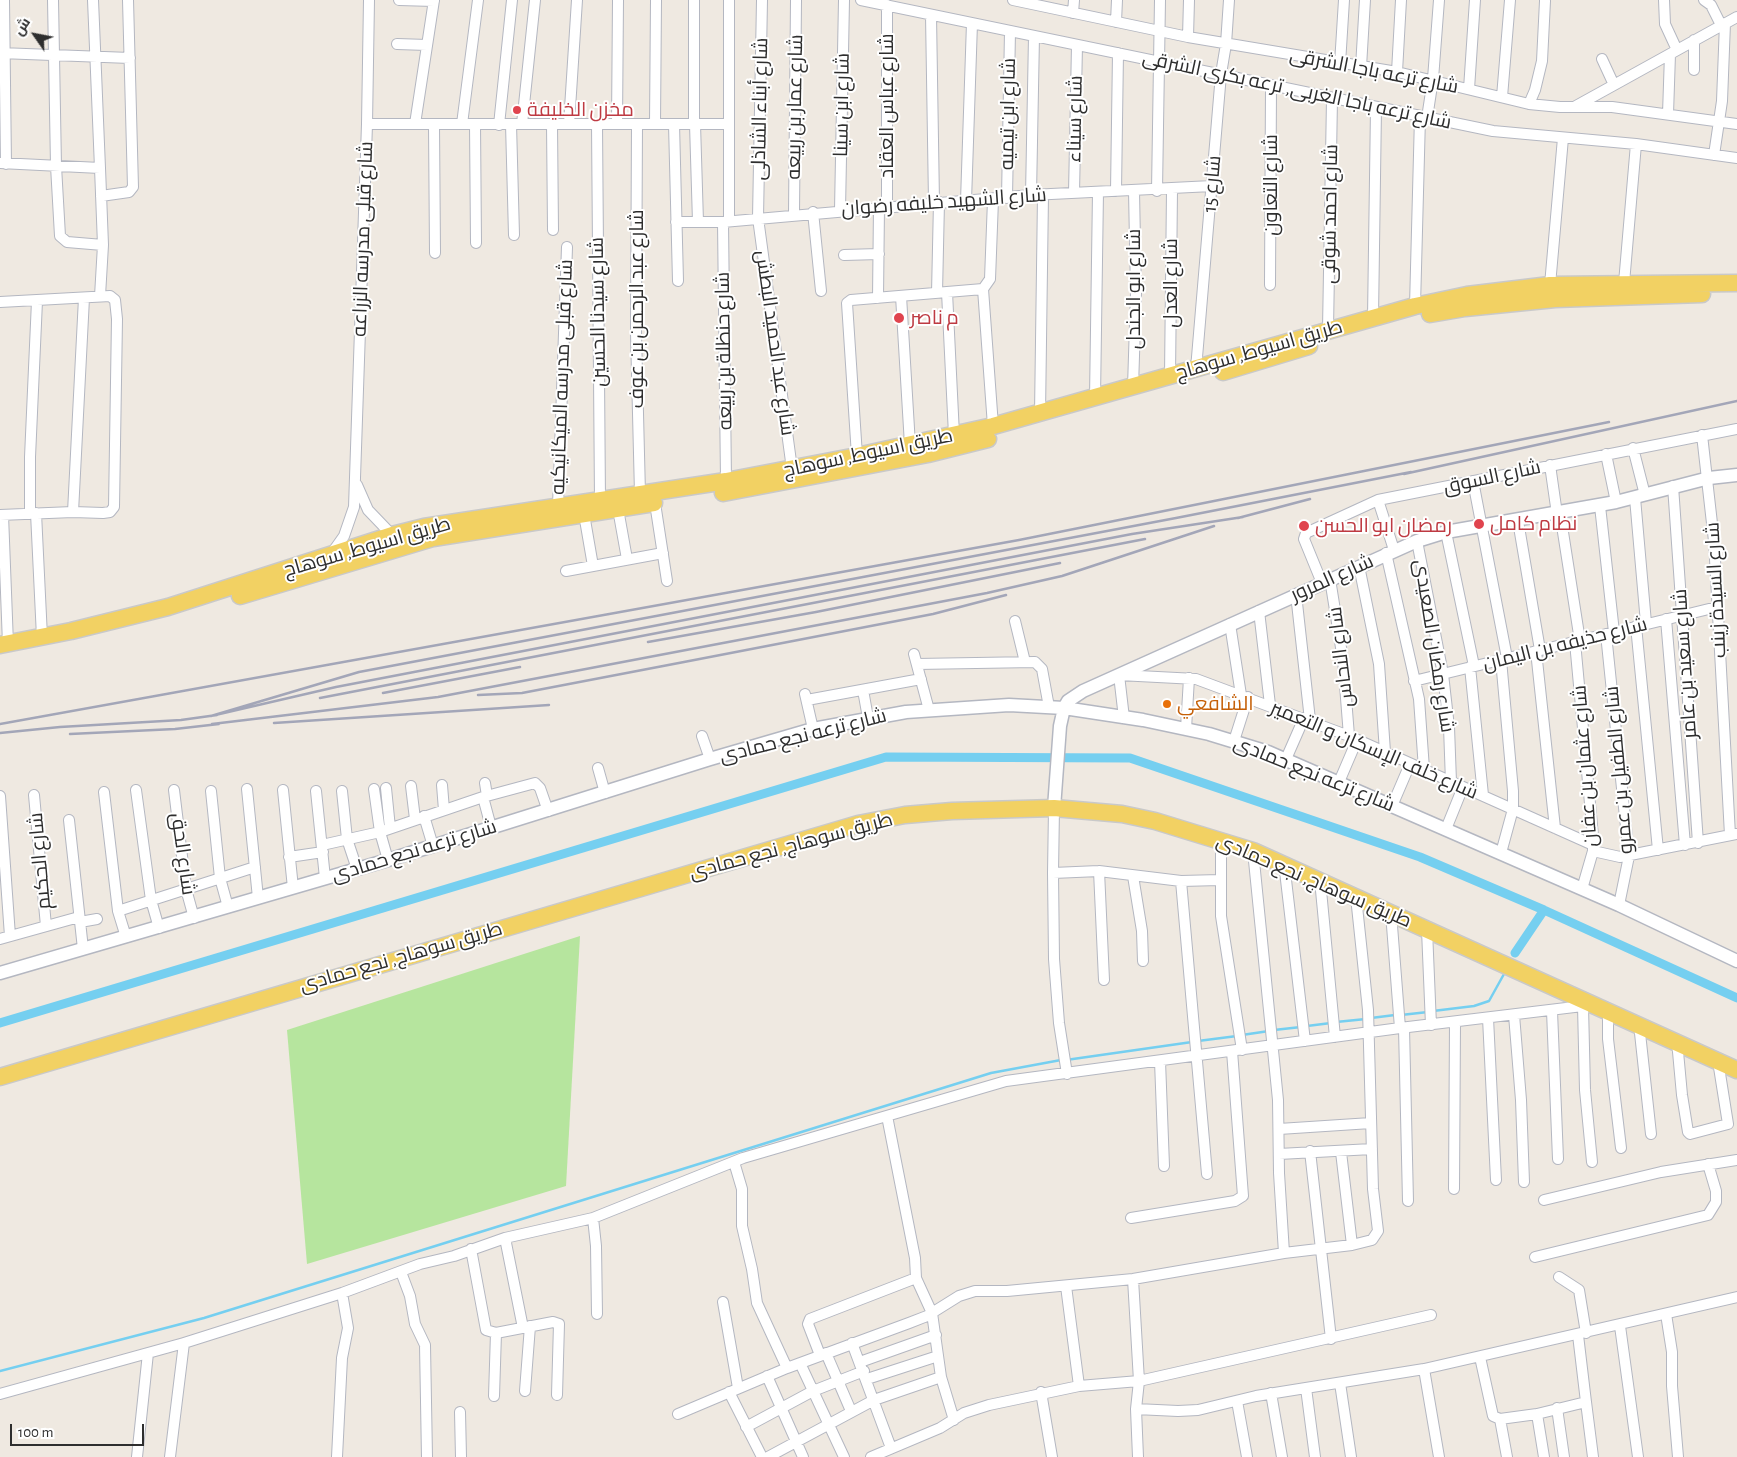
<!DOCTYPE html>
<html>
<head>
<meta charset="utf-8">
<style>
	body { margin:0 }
	#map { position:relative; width:1737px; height:1457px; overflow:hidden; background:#efe9e1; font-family:"Alegreya Sans",Cairo,sans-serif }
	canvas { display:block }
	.north { position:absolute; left:10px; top:10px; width:50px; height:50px; -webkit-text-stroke:4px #fff; paint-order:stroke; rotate:303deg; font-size:14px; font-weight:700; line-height:20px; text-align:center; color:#2e2e2e }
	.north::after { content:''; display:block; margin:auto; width:18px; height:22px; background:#2e2e2e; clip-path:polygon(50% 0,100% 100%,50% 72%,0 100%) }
	.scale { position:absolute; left:10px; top:1424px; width:134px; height:22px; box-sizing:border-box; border:2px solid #2e2e2e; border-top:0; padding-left:6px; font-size:15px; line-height:18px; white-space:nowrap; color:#2e2e2e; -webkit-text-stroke:4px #fff; paint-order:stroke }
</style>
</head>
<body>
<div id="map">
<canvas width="1737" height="1457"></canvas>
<div class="north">ش</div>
<div class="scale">100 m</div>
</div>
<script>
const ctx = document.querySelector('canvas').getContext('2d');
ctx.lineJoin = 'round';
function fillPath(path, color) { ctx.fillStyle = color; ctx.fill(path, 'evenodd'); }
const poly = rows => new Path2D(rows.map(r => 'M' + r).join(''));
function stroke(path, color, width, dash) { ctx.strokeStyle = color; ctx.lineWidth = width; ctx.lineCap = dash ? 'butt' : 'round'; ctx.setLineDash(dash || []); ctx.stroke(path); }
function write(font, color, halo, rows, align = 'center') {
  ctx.font = font + ' "Alegreya Sans",Cairo,sans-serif'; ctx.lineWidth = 4; ctx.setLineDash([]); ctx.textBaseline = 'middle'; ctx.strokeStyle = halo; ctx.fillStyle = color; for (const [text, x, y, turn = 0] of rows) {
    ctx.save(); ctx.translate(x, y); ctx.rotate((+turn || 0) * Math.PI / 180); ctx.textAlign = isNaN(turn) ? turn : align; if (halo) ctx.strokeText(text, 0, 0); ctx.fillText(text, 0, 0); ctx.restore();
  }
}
fillPath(poly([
	[580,936,566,1186,307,1264,287,1030]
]), '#b6e59e');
stroke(poly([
	[1433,1011,1474,1006,1489,1001,1504,974],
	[1401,1015,1428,1012],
	[1371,1018,1395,1015],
	[1336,1022,1366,1019],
	[1307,1026,1331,1023],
	[1274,1030,1301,1027],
	[1242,1035,1269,1031],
	[1198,1041,1237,1036],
	[1066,1060,1192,1042],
	[0,1371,204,1318,991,1073,1061,1060]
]), '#75cff0', 2.5);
stroke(poly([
	[1515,953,1544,910],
	[0,1023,886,757,1130,758,1420,857,1544,910,1737,998]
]), '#75cff0', 9);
const minor = poly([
	[4,0,6,164],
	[53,0,56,166,60,236,67,242,103,245],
	[93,0,100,168],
	[399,0,434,1],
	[694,0,694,124],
	[729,0,729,221],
	[762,0,758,218,792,469],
	[861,0,1493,131,1636,144,1737,158],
	[1013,0,1188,37,1397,72,1529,104,1560,107,1612,107,1737,124],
	[1664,0,1665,24,1677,50],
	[1704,0,1711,5,1721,25],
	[1073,13,1074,0],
	[931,15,934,202],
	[1116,22,1117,0],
	[1188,37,1189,0],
	[397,44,427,45],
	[0,53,130,58],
	[1602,59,1614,85],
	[1340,64,1344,0],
	[1361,67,1365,0],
	[1694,70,1694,40],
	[1397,72,1401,0],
	[1469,89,1475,0],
	[1502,97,1510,0],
	[1529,104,1535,90,1542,61,1545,1],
	[1576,106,1737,17],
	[1668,114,1670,54],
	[1427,118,1433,79,1439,0],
	[367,124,729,124],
	[415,124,434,0],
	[462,124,478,0],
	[475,124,476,243],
	[511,124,514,235],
	[522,124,535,0],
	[552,124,553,230],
	[569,124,577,0],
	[597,124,600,500],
	[617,124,618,0],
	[637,124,636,333,640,494],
	[655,124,656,0],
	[674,124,678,281],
	[695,124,698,222],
	[434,125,435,253],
	[499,125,512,0],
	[1714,155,1722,101,1725,23],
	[0,163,100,168,103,245,100,296],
	[1116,191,1118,53],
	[1157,191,1160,0],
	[1074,193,1077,45],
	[1031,195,1034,36],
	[101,196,129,192,133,187,128,0],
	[1007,198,1010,31],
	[966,201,972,23],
	[887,206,887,5],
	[840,210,844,0],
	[813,212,821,291],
	[794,214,796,0],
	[676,222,723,222,1031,195,1212,186],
	[723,222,726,481],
	[844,255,879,254],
	[1624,283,1636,144],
	[1270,285,1271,86],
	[1550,285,1563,138],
	[983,289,993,426],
	[983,289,990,279,993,200],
	[947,292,954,435],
	[937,293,939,202],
	[901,296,910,445],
	[878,298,879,207],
	[0,302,110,296,115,300,117,319,114,507,110,512,103,513,73,512,0,515],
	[1415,306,1420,117],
	[1373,317,1376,108],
	[1328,329,1332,99],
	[1196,369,1221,74,1226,44,1229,0],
	[1170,376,1172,190],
	[1133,387,1136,293,1134,191],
	[1095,398,1098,192],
	[1040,414,1043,195],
	[1702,435,1714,541,1730,835],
	[1633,448,1645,495],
	[1606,454,1616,502],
	[857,456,847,303,851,300,983,289],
	[1550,465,1557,514],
	[1473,481,1507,658],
	[357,485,368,510,392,535],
	[1673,486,1698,843],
	[1635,498,1646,623],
	[1378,500,1394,550],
	[655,503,667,581],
	[558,506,567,247],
	[1600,506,1614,632],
	[618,509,627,559],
	[73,512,84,298],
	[36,513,42,637],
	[1560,513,1580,641],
	[30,514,30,457,37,301],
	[584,514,593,566],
	[3,515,8,644],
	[1518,521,1540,650],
	[1446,532,1474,666],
	[1417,541,1443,674,1449,727,1451,782],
	[332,553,344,536,354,507,367,124,369,0],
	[1386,553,1419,699,1424,769],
	[1359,566,1379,664,1385,752],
	[566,571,663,553],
	[1330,579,1343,660,1349,736],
	[1322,583,1304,539,1306,533,1378,500,1737,429],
	[1296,594,1310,720],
	[1259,611,1270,705],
	[1666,619,1685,845],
	[1015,621,1025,662],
	[1230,624,1241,695],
	[1636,626,1658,850],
	[1606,634,1629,856,1619,905],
	[1575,642,1593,836,1593,851,1582,889],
	[1536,651,1555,828],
	[914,654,929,710],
	[917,664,1035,662,1042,669,1049,707],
	[1470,667,1483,795],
	[1414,681,1717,607],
	[863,690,868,718],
	[805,694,813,729],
	[807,700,921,679],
	[1124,718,1119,675,1196,679,1349,736,1593,845],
	[1186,729,1189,678],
	[702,736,710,759],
	[1234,741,1248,697],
	[1286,759,1304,718],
	[598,768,605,793],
	[1339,782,1357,740],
	[485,783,487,796],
	[442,785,444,810],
	[411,786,415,819],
	[386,788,390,828],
	[247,789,258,898],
	[374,789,380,832,388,860],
	[136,790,151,900,159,928],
	[174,790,186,889,194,918],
	[283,790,293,888],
	[211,791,220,878,228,907],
	[316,791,325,878],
	[342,791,347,839,357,869],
	[104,792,118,911,126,937],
	[34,795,46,926],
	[0,796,10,936],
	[483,797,491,827],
	[1392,806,1410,764],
	[1054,808,1053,873,1099,871,1181,881],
	[424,816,433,846],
	[69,820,83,949],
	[1446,829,1463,787],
	[1221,840,1221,916,1242,1050],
	[322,845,380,832,483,797,535,783,540,788,548,811],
	[1253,851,1278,1100,1279,1173,1284,1253],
	[1593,851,1620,857,1736,834],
	[1501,853,1513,809,1513,791,1501,660],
	[289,857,323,852],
	[1284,863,1305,1041],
	[1099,871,1104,980],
	[1053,873,1054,959,1059,1023,1067,1074],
	[1133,876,1142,931,1143,961],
	[1320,880,1335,1037],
	[118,911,255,867],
	[1391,913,1400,1028],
	[80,922,97,919],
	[1427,930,1431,1025],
	[0,939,79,917],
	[1583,1006,1585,1090,1592,1162],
	[1608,1010,1608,1039,1621,1148],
	[1552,1011,1558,1159],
	[1514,1015,1521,1100,1524,1182],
	[1488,1018,1496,1180],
	[1639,1024,1651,1134],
	[1404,1028,1408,1201],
	[1677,1041,1682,1095,1688,1132,1690,1134,1728,1124,1718,1061],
	[1160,1061,1164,1166],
	[887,1116,915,1258,916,1278,932,1313,941,1377,954,1420],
	[1279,1129,1371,1123],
	[1310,1151,1331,1339],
	[1341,1152,1352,1245],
	[1279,1154,1372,1149],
	[734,1162,742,1189,742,1226,752,1269,757,1303,787,1368,909,1323,927,1316,959,1296,975,1291,1007,1291,1133,1279,1284,1253,1352,1245,1372,1240,1378,1231,1373,1189,1368,1010,1356,897],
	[1207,1174,1181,881,1220,880],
	[1454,1189,1455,1023],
	[1544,1200,1661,1172,1737,1160],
	[593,1218,596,1246,597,1314],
	[1131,1218,1235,1201,1243,1196,1232,1051],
	[505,1238,523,1328],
	[471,1249,486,1330,496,1333,553,1322,559,1324,557,1395],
	[1535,1257,1708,1215,1716,1202,1716,1191,1708,1164],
	[401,1272,410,1296,415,1324,425,1345,427,1457],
	[1559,1277,1579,1290,1586,1333],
	[1133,1279,1139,1381,1136,1409,1138,1457],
	[1066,1286,1079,1386],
	[723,1302,738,1388],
	[1666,1314,1672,1352,1672,1386,1678,1457],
	[1620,1326,1638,1457],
	[852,1343,891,1448],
	[826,1353,851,1411],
	[820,1355,808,1324,810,1319,916,1278],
	[1480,1357,1493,1416,1500,1419,1537,1414,1586,1402,1578,1335],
	[860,1362,936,1335],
	[800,1363,844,1457],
	[1424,1369,1439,1457],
	[767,1376,803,1457],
	[867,1379,938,1356],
	[1340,1383,1351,1457],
	[1306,1388,1315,1457],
	[525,1391,530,1326],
	[729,1392,762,1457],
	[1041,1392,1052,1457],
	[1271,1393,1282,1457],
	[0,1394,184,1343,342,1293,420,1264,454,1256,505,1238,593,1218,743,1158,1006,1081,1400,1028,1591,1005],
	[494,1396,496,1333],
	[1237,1401,1247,1457],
	[1586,1402,1593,1457],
	[1557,1408,1564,1457],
	[1136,1409,1178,1411,1198,1410,1256,1396,1424,1369,1737,1297],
	[460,1412,461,1457],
	[678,1414,787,1368],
	[1537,1414,1544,1457],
	[1500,1419,1507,1457],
	[746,1427,813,1391,864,1371],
	[137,1457,148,1353],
	[170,1457,184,1343],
	[337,1457,342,1358,348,1328,342,1293],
	[768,1457,874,1400,941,1377],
	[871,1457,940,1428,964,1413,989,1405,1079,1386,1139,1381,1431,1315]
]);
const tertiary = poly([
	[1054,808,1060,726,1064,708,1068,701,1083,691,1417,541,1446,532,1616,502,1709,478,1737,475],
	[0,973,388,860,710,759,813,729,906,712,1009,705,1064,708,1143,720,1209,734,1268,752,1619,905,1737,961]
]);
const primary = poly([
	[1430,314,1465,308,1555,299,1702,294],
	[1223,372,1309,346],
	[723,493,928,454,988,439],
	[240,596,433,538,654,503],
	[0,645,71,631,168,607,392,535,424,527,726,481,857,456,993,426,1415,306,1467,295,1550,285,1737,283],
	[0,1077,858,824,905,815,952,811,1054,808,1122,814,1155,821,1253,851,1737,1070]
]);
stroke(minor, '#b4b7c1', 12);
stroke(tertiary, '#b4b7c1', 15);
stroke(primary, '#c9c9c9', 19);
stroke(minor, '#fff', 10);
stroke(tertiary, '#fff', 12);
stroke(primary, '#f2d163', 16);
stroke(poly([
	[1404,474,1737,401],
	[1243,517,1132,534,336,687,211,716,359,672,1176,518,1411,472],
	[1238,518,1310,499],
	[648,642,816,612,1060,563],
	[383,693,520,667],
	[478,695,522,693,684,662,933,614,1006,595],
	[320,698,1145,539],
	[274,723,549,705],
	[0,724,1019,540,1609,422],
	[212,724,438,697,987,593,1062,576,1214,526],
	[0,733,60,727,181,720,217,715],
	[70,734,175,729,219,724]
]), '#a3a6b8', 2.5);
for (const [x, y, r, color] of [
	[517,110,5,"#e0444e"],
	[899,318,6,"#e0444e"],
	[1479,524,6,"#e0444e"],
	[1304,526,6,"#e0444e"],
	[1167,704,5,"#e8710a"]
]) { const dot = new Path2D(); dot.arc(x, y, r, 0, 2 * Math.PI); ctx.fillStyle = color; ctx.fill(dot); stroke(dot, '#fff', 2); }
write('20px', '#2e2e2e', '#fff', [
	["شارع ترعه باجا الشرقى",1374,71,11],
	["شارع ترعه باجا الغربى, ترعه بكرى الشرقى",1297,90,12],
	["شارع ابن سينا",842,105,-89],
	["شارع عباس العقاد",887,106,-90],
	["شارع عمار بن ربيعه",795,107,-89],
	["شارع أبناء الشاذلى",760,109,-89],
	["شارع ابن تيميه",1008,114,-89],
	["شارع سيناء",1075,119,-89],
	["شارع 15",1212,184,-85],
	["شارع التعاون",1271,185,-90],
	["شارع الشهيد خليفه رضوان",944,202,-4],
	["شارع احمد شوقى",1330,214,-89],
	["شارع قبلى مدرسه الزراعه",363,239,-88],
	["شارع العدل",1171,283,-90],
	["شارع ابو الجندل",1134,289,-90],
	["شارع عبد الرحمن بن عوف",637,309,-90],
	["شارع سيدنا الحسين",598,312,-91],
	["شارع عبد الحميد البطش",775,343,82],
	["طريق اسيوط, سوهاج",1259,350,-16],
	["شارع حنظلة بن ربيعه",724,351,-91],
	["شارع قبلى مدرسه الميكانيكيه",562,377,-88],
	["طريق اسيوط, سوهاج",868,453,-12],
	["شارع السوق",1492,477,-12],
	["طريق اسيوط, سوهاج",367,547,-16],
	["شارع المرور",1332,578,-24],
	["شارع السيدة زينب",1716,590,-93],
	["شارع حذيفه بن اليمان",1565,644,-14],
	["شارع رمضان الصعيدى",1434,646,81],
	["شارع النحاس",1341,657,-97],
	["شارع سعيد بن عامر",1685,664,-94],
	["شارع ترعه نجع حمادى",803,736,-14],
	["شارع خلف الإسكان و التعمير",1374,750,23],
	["شارع عثمان بن عفان",1585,766,-94],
	["شارع الطفيل بن عمرو",1619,770,-95],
	["شارع ترعه نجع حمادى",1314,774,22],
	["طريق سوهاج, نجع حمادى",791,846,-15],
	["شارع ترعه نجع حمادى",414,851,-17],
	["شارع الحق",183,854,82],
	["شارع الحكيم",40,861,-95],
	["طريق سوهاج, نجع حمادى",1314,881,23],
	["طريق سوهاج, نجع حمادى",401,957,-16]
]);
write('20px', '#be3a42', '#fff', [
	["مخزن الخليفة",527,110],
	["م ناصر",910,318],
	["نظام كامل",1490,524],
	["رمضان ابو الحسن",1315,526]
], 'left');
write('20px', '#c56008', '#fff', [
	["الشافعي",1177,704]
], 'left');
</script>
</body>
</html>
